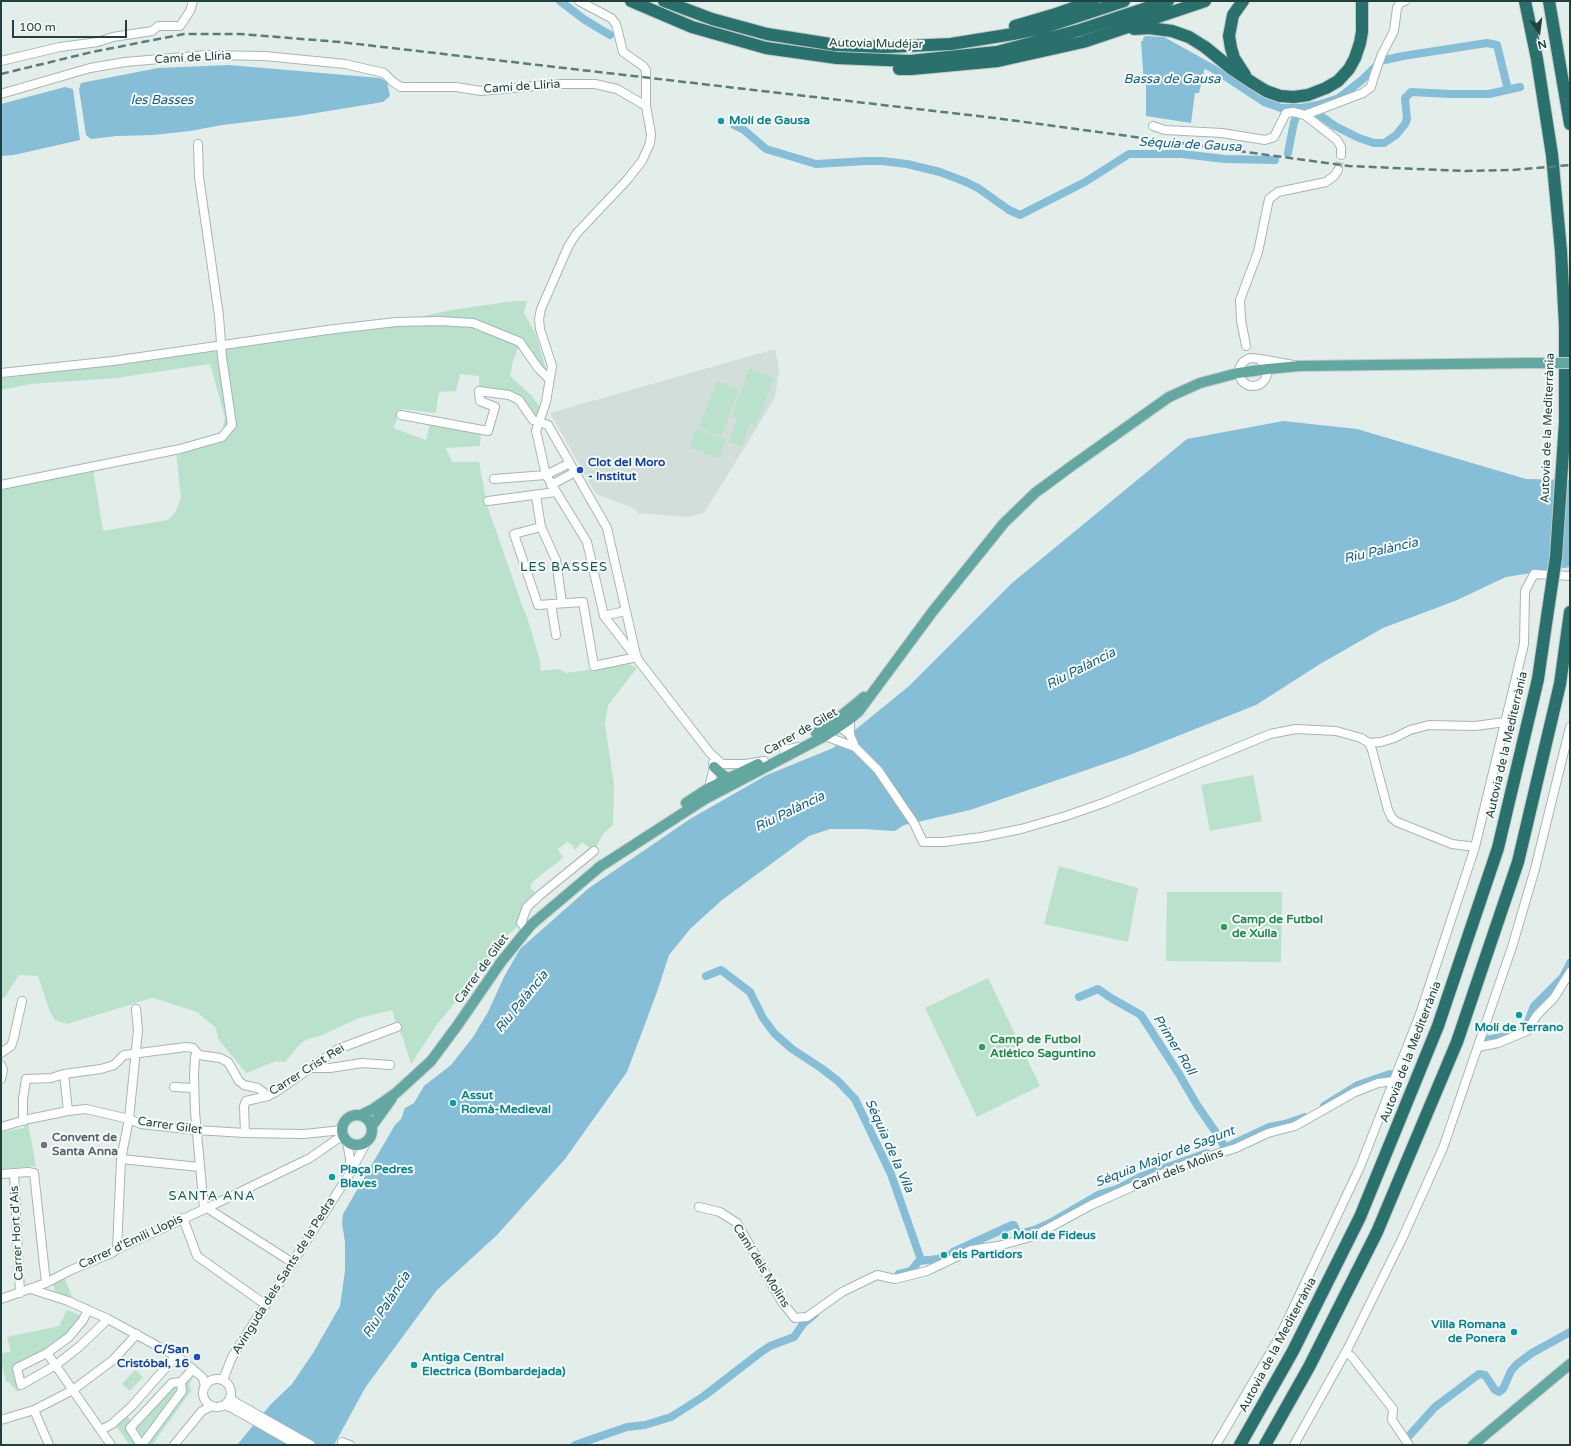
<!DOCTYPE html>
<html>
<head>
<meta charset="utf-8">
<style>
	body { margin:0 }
	#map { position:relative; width:1571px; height:1446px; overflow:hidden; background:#e3eeeb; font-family:"Varela Round",sans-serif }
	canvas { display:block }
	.frame { position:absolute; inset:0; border:2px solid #21413e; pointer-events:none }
	.north { position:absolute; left:1519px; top:12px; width:40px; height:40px; -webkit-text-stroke:3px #f4faf8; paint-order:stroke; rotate:166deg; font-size:11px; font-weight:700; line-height:16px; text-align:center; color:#21413e }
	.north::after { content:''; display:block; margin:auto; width:14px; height:18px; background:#21413e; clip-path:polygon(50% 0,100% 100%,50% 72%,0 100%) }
	.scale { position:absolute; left:12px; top:20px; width:115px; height:18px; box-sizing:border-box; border:2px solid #21413e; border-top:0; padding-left:5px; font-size:12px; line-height:14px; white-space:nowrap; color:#21413e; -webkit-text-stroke:3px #f4faf8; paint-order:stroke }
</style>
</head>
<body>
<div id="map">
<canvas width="1571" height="1446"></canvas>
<div class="frame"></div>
<div class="north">N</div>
<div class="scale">100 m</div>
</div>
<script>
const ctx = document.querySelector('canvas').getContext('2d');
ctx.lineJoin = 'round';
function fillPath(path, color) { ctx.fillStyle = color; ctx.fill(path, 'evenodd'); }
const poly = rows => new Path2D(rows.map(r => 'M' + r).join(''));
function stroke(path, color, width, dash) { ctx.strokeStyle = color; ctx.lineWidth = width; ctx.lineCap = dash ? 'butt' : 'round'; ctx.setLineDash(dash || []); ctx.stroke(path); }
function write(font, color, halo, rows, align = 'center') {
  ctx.font = font + ' "Varela Round",sans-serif'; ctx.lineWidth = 4; ctx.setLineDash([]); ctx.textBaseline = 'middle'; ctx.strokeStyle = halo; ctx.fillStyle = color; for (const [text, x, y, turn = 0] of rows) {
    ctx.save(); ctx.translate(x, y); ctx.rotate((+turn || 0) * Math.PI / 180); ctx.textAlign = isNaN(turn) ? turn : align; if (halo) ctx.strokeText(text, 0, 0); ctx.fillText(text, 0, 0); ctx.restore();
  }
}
fillPath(poly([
	[775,349,779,369,775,398,704,513,688,517,637,513,635,509,596,494,550,413]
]), '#d1deda');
fillPath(poly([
	[515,301,527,301,524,313,536,335,549,379,520,343,513,361,510,376,531,395,543,411,539,421,519,400,479,391,479,376,460,374,456,391,439,392,436,413,402,409,393,428,426,440,430,423,481,433,480,446,446,448,452,462,479,462,487,505,523,608,527,617,539,657,541,671,559,669,566,673,629,664,637,668,608,705,605,725,614,784,613,825,603,834,594,851,582,842,575,850,573,846,567,842,558,849,563,858,532,882,530,888,540,895,521,923,506,937,474,980,438,1023,411,1064,403,1038,397,1027,392,1010,359,1018,320,1036,308,1039,301,1043,285,1062,276,1061,246,1073,223,1045,218,1038,216,1028,197,1012,163,1001,152,998,67,1024,55,1020,50,1012,38,976,19,975,5,997,1,999,1,485,95,466,94,475,103,531,168,520,176,511,181,498,176,452,221,437,225,418,210,364,116,378,31,384,1,390,1,376,396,322,451,310],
	[749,369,774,378,756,425,750,423,742,446,729,442,737,419,732,417],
	[717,381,739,390,721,436,699,427],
	[696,429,726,440,719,458,689,447],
	[1253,775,1262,821,1210,831,1201,785],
	[1059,866,1138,888,1128,942,1044,924],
	[1167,892,1282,892,1281,962,1166,961],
	[988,978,1040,1086,977,1117,925,1008],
	[28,1123,36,1166,1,1169,1,1132,24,1128,24,1125],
	[64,1277,73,1299,56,1293,53,1285,54,1282],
	[67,1310,85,1317,69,1337,17,1368,21,1390,17,1392,9,1382,6,1382,1,1359,1,1353,11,1352,7,1337,59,1326],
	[135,1370,143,1377,130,1391,122,1384],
	[185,1372,193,1376,189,1385,191,1391,152,1445,130,1445,115,1425,126,1415,134,1424]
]), '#bae1cb');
fillPath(poly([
	[1141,41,1164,42,1205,67,1199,93,1195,93,1191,123,1146,116,1146,85,1144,85],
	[229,65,380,78,387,82,390,96,383,102,298,116,222,125,190,131,153,135,117,136,91,139,86,135,79,89,81,83,158,68],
	[65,87,73,89,80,140,14,155,1,156,1,104],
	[1283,421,1357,429,1526,479,1570,480,1570,567,1506,577,1455,601,1383,628,1320,664,1256,705,1127,756,970,810,904,825,895,831,863,829,830,829,809,836,722,900,690,929,669,955,657,992,627,1072,565,1159,497,1235,437,1290,365,1388,334,1445,237,1445,271,1404,292,1384,313,1353,340,1306,345,1271,345,1242,342,1223,343,1214,395,1125,401,1119,405,1108,414,1103,424,1086,451,1065,473,1037,488,1012,504,977,520,949,589,888,690,819,767,775,833,748,909,686,1012,583,1187,439]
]), '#86bdd7');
stroke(poly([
	[560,1,585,20,610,35],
	[1147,40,1163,41,1217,71,1264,102,1281,108,1301,108,1318,105,1339,98,1362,80,1374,68],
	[1385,60,1403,56,1487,43,1497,45,1508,90],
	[1318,114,1335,126,1359,138,1374,143,1384,143,1396,135,1405,124,1407,119,1405,98,1411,92,1450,94,1489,94,1520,87],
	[734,125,744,130,766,149,816,164,866,161,882,161,907,164,940,172,966,182,978,188,1009,210,1020,215,1085,182,1129,154,1182,154,1225,159,1275,160],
	[1288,153,1294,122,1297,115],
	[706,976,721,970,750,992,763,1018,774,1033,792,1049,821,1068,838,1081,855,1099,891,1174,921,1260],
	[1079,997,1098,989,1111,998,1141,1015,1179,1074,1197,1105,1219,1137,1225,1148],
	[1526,1027,1534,1006,1563,977,1570,963],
	[1486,1040,1507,1036],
	[1324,1106,1358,1085,1390,1074],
	[1224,1148,1269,1127,1285,1124,1305,1117],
	[953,1252,1012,1225,1014,1225,1018,1234,1037,1229,1050,1223,1100,1194,1117,1189,1142,1176,1207,1153],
	[899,1274,911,1271,919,1261,938,1259,946,1255],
	[1408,1437,1435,1407,1479,1374,1485,1375,1495,1390,1499,1392,1503,1389,1511,1371,1517,1364,1532,1353,1570,1332],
	[575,1445,627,1427,645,1425,671,1417,704,1396,761,1352,770,1346,794,1337,803,1324,815,1314]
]), '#86bdd7', 8);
stroke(poly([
	[1338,170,1341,155]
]), '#bccbc8', 8, [8, 4]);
const minor = poly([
	[579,1,611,18,616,24,623,52,643,66,646,70,646,106,651,134,650,143,642,161,627,180,576,234,568,247,541,309,539,319,540,329,552,366,546,402,536,431,546,475,587,542,604,616,710,753,722,764,745,764,764,761],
	[1,61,60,47,98,42,113,37,152,31,158,26,180,26,190,11,193,1],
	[1,94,90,68,125,62,207,55,265,56,345,64,384,73,393,82,401,87,456,87,481,91,556,84,595,84,617,89,646,106],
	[1305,115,1337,140,1341,147,1341,155],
	[1153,126,1165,130,1222,133,1265,140,1274,137,1286,113,1293,112,1305,115,1363,93,1371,87,1374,76,1382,54,1394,31,1397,8,1400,3,1405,1],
	[1246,346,1241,320,1240,300,1258,252,1269,199,1278,192,1326,182,1334,176,1338,170],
	'1239 372a14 14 0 1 1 28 0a14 14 0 1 1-28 0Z',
	[1261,359,1293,365],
	[1,373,113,361,327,330,396,322,439,321,473,323,520,342,538,368,549,379],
	[401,415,488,431,495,407,480,401,479,391,509,395,519,400,533,420,548,425,607,528,636,655],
	[494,479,546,475,570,463],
	[1,485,180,449,222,437,232,425,222,357,219,316,199,177,198,144],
	[551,485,575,472],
	[536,496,541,527,556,560,562,603],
	[488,501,556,492],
	[541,527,514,534,538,605,583,602,594,666,637,657],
	[551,604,556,635],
	[604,616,625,611],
	[834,728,840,727,850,735],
	[825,736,855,747,850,735,850,719],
	[1369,743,1381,742,1394,738,1410,730,1429,725,1475,726,1505,722],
	[855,747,878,770,914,823,923,842,943,842,982,837,1021,829,1066,816,1106,802,1270,734,1296,729,1336,731,1361,738,1369,743,1372,750,1388,810,1392,818,1397,822,1452,844,1475,847],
	[784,750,799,747],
	[709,788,714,767,713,763],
	[527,930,521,923,527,907,540,895,594,851],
	[1478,1047,1498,1043,1527,1031,1537,1015,1554,998,1570,972],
	[1,1053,11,1046,13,1041,22,1001],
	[197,1053,195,1057,194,1076,195,1112,204,1209],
	[1,1065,3,1070,1,1079],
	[310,1068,330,1068,362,1063,390,1065],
	[64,1074,68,1111],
	[174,1087,194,1088],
	[23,1121,23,1099,26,1079,51,1078,64,1074,101,1069,114,1065,124,1055,186,1047,193,1048,199,1055,220,1058,228,1062,239,1081,244,1085,258,1088,268,1096],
	[1,1127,29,1119,68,1111,86,1109,129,1119,141,1124,196,1130,245,1133,304,1134,342,1130],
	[245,1133,244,1106,246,1101,268,1096,276,1092,338,1049,397,1027],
	[347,1141,350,1159,350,1170],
	[121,1159,199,1167],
	[14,1173,20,1293],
	[1,1174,28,1172,34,1173,46,1283],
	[699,1207,720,1212,737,1223,782,1302,795,1318,807,1317,842,1292,877,1275,895,1279,927,1271,971,1250,998,1246,1034,1236,1091,1205,1154,1177,1200,1159,1236,1148,1268,1133,1295,1126,1355,1092,1378,1083,1394,1081],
	[207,1208,293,1263],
	[183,1218,197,1256,266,1305],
	[117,1249,121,1159,129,1119,138,1030,136,1009],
	[31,1289,68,1301,108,1319,172,1354,182,1360,203,1378,205,1387],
	[1,1299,46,1283,71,1270,112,1253,117,1249,207,1208,310,1158,343,1135],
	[88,1310,83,1320,69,1337,47,1353,17,1368,21,1385,56,1365,80,1346,108,1319],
	[1346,1352,1352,1357,1393,1409,1392,1420,1409,1445],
	[47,1353,111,1445],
	'203 1393a14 14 0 1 1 28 0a14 14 0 1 1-28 0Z',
	[223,1380,232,1357,350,1173,366,1143],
	[181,1382,193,1369],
	[230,1397,235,1402,311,1445],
	[224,1405,232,1408,297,1445],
	[34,1410,49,1445],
	[1,1420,34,1410,73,1390,113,1360,137,1334],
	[101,1430,112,1424,131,1407,176,1356],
	[342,1442,350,1445],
	[141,1445,130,1428,172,1383,181,1382,182,1391,142,1445],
	[174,1445,202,1411,212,1406],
	[1216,1445,1279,1338,1360,1167,1420,1014,1475,847,1524,644,1525,591,1534,574,1570,576],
	[1294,1445,1348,1348,1402,1239,1443,1148,1512,947,1535,869,1570,727]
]);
const major = poly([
	[816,733,836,720,864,697],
	[714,767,725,777,733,778],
	[686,803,709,788,758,764],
	[598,868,705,799,825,736,850,719,859,711,933,611,1004,523,1035,493,1073,465,1169,397,1200,383,1238,373,1268,369,1299,366,1527,363],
	'342 1130a15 15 0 1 1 30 0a15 15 0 1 1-30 0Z',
	[361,1115,373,1109,396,1093,431,1061,457,1026,501,962,531,925,602,865],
	[372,1126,392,1098],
	[1473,1445,1570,1364]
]);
const highway = poly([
	[631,1,692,27,766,48,837,58,910,61,997,52,1080,30,1168,1],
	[664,1,712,19,767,34,836,45,885,47,951,44,1013,34,1042,28,1124,1],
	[1243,1,1233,15,1229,36,1231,48,1234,58,1245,75],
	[1525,1,1537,59,1552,155,1561,251,1565,326,1565,422],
	[1549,1,1570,124],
	[1015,26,1056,14,1093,1],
	[1134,29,1149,28,1172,31,1189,37,1205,47,1232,69,1253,83,1266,91,1280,96,1294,97,1308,95,1326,88,1338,81,1349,69,1355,58,1360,43,1362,32,1362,1],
	[899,69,911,69,998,61,1083,42,1205,1],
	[1240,1445,1293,1351,1360,1217,1438,1026,1498,848,1538,679,1547,617],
	[1265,1445,1309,1367,1377,1232,1457,1042,1518,862,1560,684,1570,612]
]);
stroke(minor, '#a5b7b4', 10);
stroke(major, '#c1cac9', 12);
stroke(highway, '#c1cac9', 14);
stroke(minor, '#fff', 8);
stroke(major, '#64a7a1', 10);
stroke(highway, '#2a706d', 12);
stroke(poly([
	[1,74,92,52,184,34,240,34,340,42,995,118,1349,166,1465,171,1513,170,1570,165]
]), '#5b7c79', 2.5, [8, 4]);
const majorBridge = poly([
	[1527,363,1570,363]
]);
const highwayBridge = poly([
	[1547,617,1556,557,1565,422]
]);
stroke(majorBridge, '#c1cac9', 12, []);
stroke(highwayBridge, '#c1cac9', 14, []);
stroke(majorBridge, '#64a7a1', 10);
stroke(highwayBridge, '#2a706d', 12);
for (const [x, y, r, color] of [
	[721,121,4,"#0f9aa8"],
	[580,470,4,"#1a4fb4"],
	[1224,927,4,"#2e9e5b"],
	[1519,1015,4,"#0f9aa8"],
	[982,1047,4,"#2e9e5b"],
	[453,1103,4,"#0f9aa8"],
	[44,1145,4,"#6b7280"],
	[332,1177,4,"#0f9aa8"],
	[1005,1236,4,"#0f9aa8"],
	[944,1255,4,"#0f9aa8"],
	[1514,1332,4,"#0f9aa8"],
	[197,1357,4,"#1a4fb4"],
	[414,1365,4,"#0f9aa8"]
]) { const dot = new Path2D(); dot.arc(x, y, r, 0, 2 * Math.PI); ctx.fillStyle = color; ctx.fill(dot); stroke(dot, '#f4faf8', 1.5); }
write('12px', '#21413e', '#f4faf8', [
	["Autovía Mudéjar",876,44,1],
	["Camí de Llíria",193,58,-3],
	["Camí de Llíria",522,87,-4],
	["Autovia de la Mediterrània",1548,428,-88],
	["Carrer de Gilet",801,732,-30],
	["Autovia de la Mediterrània",1507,745,-77],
	["Carrer de Gilet",482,969,-54],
	["Autovia de la Mediterrània",1411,1052,-69],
	["Carrer Crist Rei",307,1070,-32],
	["Carrer Gilet",170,1126,8],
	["Camí dels Molins",1178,1170,-21],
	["Carrer Hort d'Ais",17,1233,-93],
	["Carrer d'Emili Llopis",131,1242,-25],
	["Camí dels Molins",761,1266,58],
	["Avinguda dels Sants de la Pedra",284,1276,-58],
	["Autovia de la Mediterrània",1278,1345,-62]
]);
write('bold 12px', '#0d838f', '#f4faf8', [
	["Molí de Gausa",729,121],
	["Molí de Terrano",1519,1028,"center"],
	["Assut",461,1096],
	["Romà-Medieval",461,1110],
	["Plaça Pedres",340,1170],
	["Blaves",340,1184],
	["Molí de Fideus",1013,1236],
	["els Partidors",952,1255],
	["Villa Romana",1506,1325,"right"],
	["de Ponera",1506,1339,"right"],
	["Antiga Central",422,1358],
	["Electrica (Bombardejada)",422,1372]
], 'left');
write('bold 12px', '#164399', '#f4faf8', [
	["Clot del Moro",588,463],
	["- Institut",588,477],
	["C/San",189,1350,"right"],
	["Cristóbal, 16",189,1364,"right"]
], 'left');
write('bold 12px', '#27864d', '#f4faf8', [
	["Camp de Futbol",1232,920],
	["de Xulla",1232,934],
	["Camp de Futbol",990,1040],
	["Atlético Saguntino",990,1054]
], 'left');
write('bold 12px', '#5b616d', '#f4faf8', [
	["Convent de",52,1138],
	["Santa Anna",52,1152]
], 'left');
write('italic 13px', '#155e82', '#f4faf8', [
	["Bassa de Gausa",1172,80],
	["les Basses",162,101],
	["Séquia de Gausa",1190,145,3],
	["Riu Palància",1381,551,-13],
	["Riu Palància",1081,669,-27],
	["Riu Palància",790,812,-26],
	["Riu Palància",522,1002,-51],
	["Primer Roll",1174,1045,58],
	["Séquia de la Vila",889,1146,66],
	["Séquia Major de Sagunt",1165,1157,-21],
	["Riu Palància",387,1305,-57]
]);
ctx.letterSpacing = '1px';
write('13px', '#1b5550', '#f4faf8', [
	["LES BASSES",564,568],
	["SANTA ANA",212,1197]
]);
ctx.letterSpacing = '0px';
</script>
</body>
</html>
